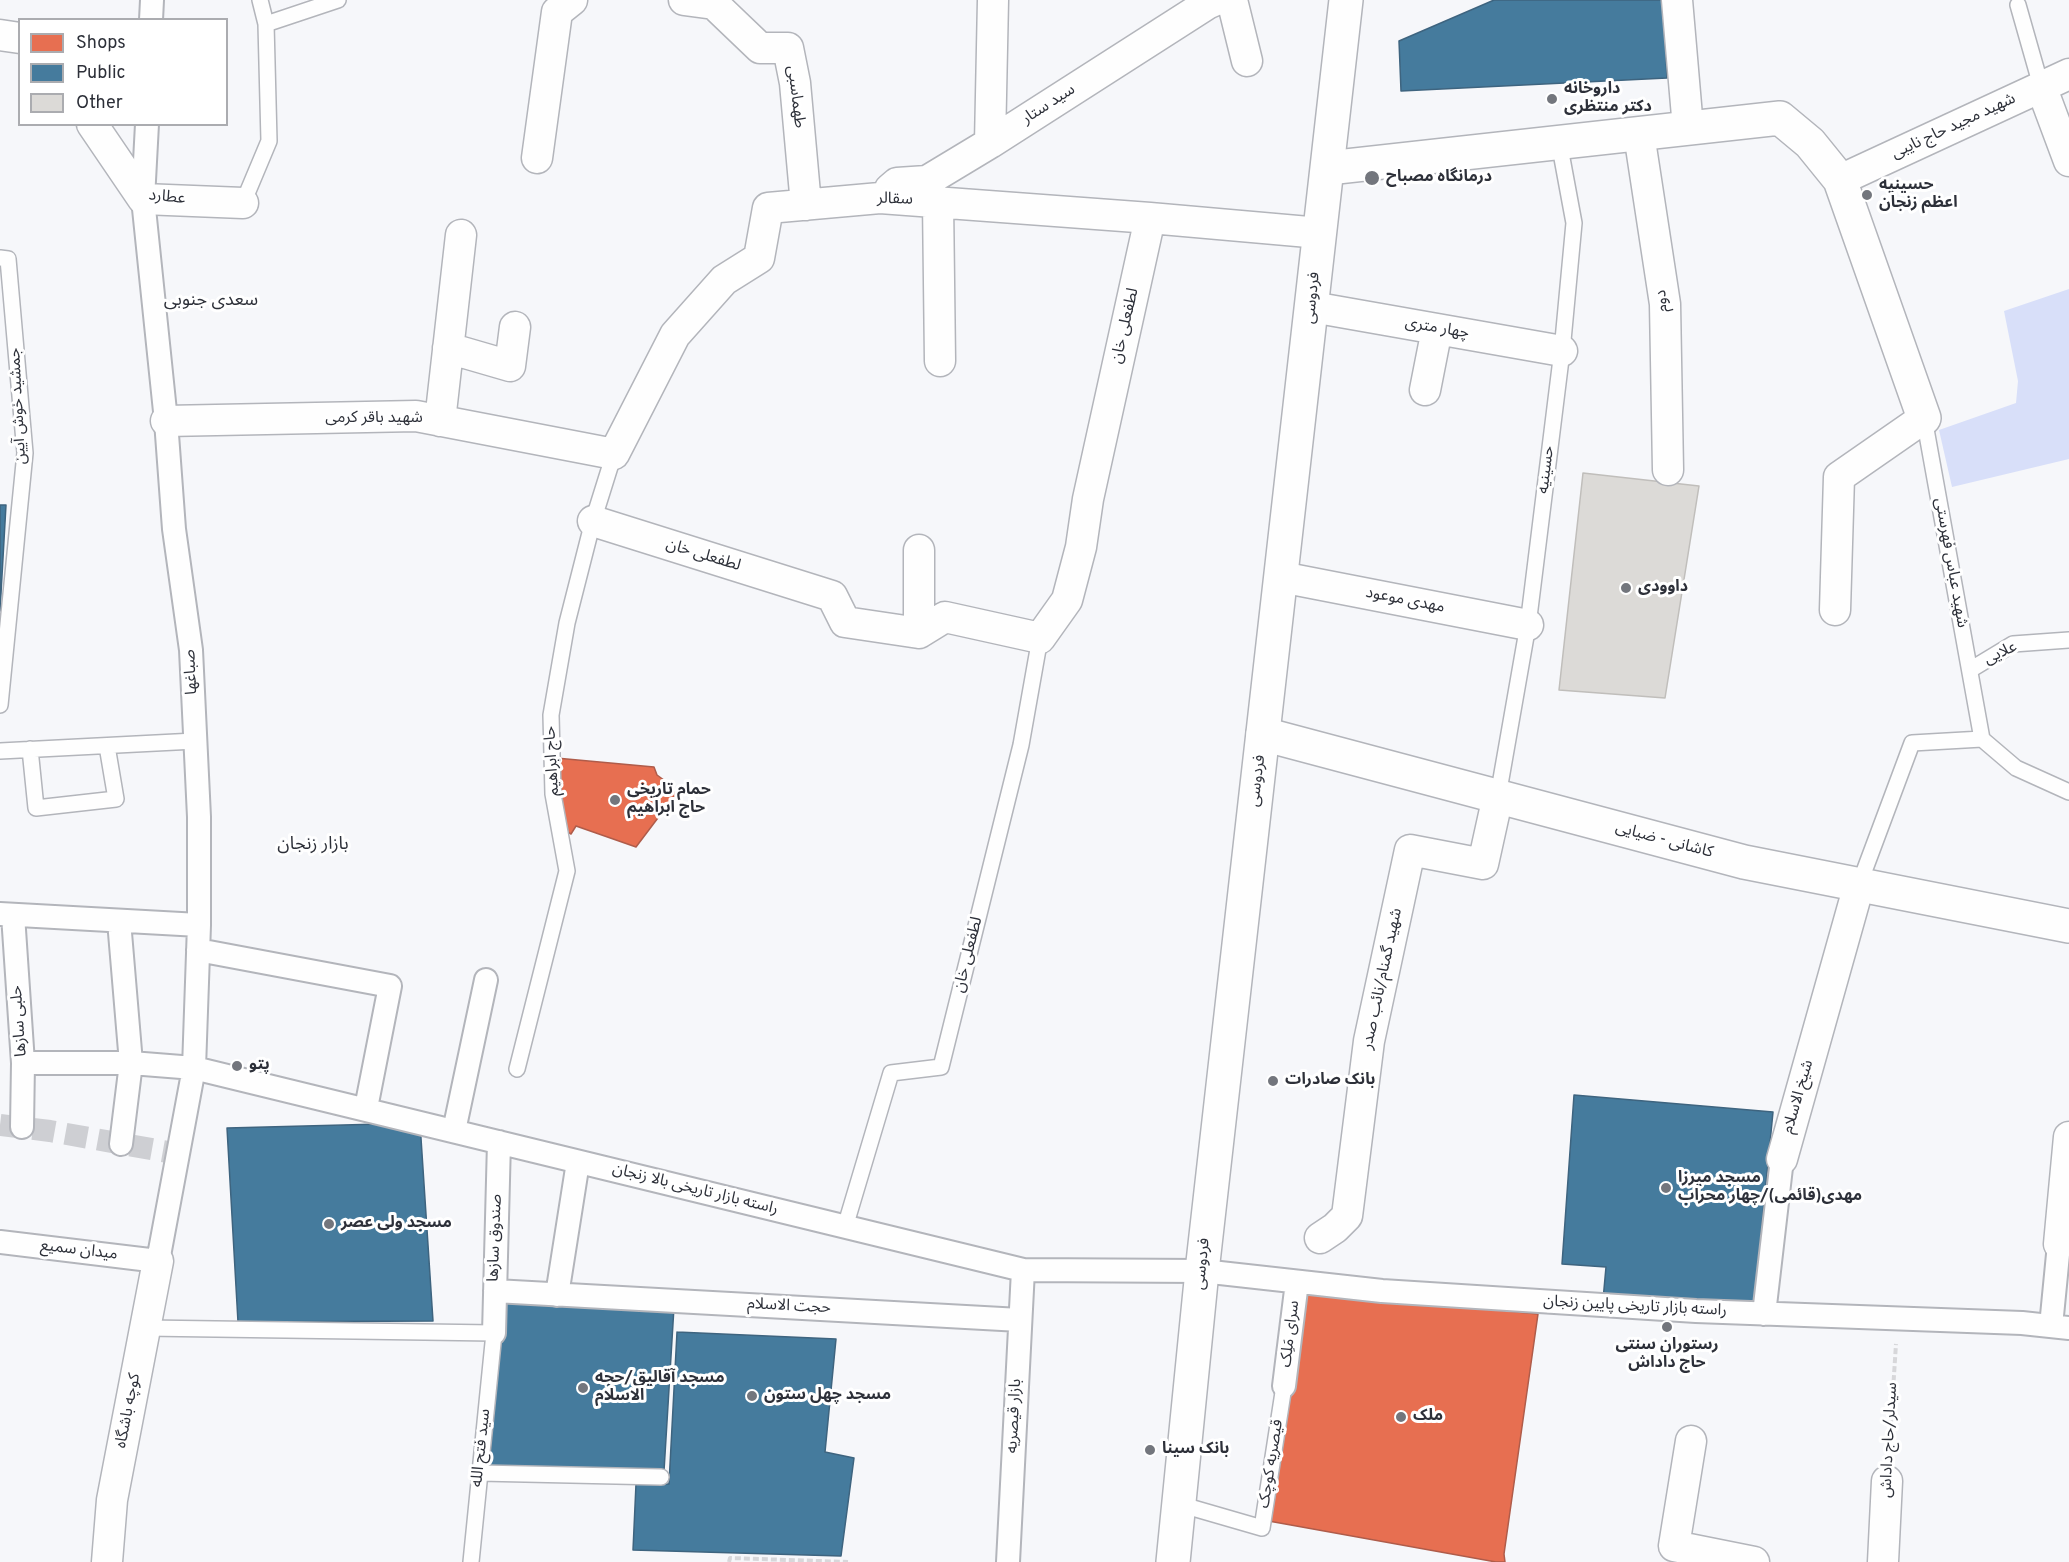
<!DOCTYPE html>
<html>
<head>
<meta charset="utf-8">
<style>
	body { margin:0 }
	#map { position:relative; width:2069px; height:1562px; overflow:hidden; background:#f6f7fa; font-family:Overpass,sans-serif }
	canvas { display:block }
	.legend { position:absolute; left:18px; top:18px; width:210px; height:108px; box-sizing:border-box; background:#fff; border:2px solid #abacb0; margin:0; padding:8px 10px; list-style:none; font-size:18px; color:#2d3039 }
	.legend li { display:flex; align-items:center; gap:12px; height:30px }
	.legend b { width:30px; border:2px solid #abacb0 }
</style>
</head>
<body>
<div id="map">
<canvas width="2069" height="1562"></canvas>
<ul class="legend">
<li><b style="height:16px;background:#e76f51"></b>Shops</li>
<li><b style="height:16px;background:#457b9d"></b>Public</li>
<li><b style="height:16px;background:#dcdad7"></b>Other</li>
</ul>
</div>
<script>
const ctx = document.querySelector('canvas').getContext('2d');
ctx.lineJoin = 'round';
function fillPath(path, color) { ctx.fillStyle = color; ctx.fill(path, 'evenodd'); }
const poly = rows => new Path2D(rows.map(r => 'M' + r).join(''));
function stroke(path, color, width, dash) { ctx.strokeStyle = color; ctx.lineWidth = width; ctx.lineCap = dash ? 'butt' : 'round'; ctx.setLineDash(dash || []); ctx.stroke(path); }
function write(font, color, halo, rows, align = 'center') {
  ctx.font = font + ' Overpass,"Noto Sans Arabic",sans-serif'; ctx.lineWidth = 6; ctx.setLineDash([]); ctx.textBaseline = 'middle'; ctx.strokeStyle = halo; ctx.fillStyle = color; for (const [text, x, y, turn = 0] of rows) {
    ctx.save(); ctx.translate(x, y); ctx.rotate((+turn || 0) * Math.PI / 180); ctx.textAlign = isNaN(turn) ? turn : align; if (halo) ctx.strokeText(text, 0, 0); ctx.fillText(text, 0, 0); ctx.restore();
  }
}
fillPath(poly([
	[2069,289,2069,459,1952,487,1939,430,2016,403,2018,381,2004,311]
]), '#d8dff9');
const shops = poly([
	[556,758,654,767,657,775,668,783,676,794,636,847,576,826,571,834,564,830,556,758],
	[1296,1291,1538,1314,1504,1554,1505,1562,1496,1562,1263,1520,1296,1291]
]);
fillPath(shops, '#e76f51');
stroke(shops, '#af5c4a', 1.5);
const public = poly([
	[1494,0,1663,0,1667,78,1401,91,1399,41,1494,0],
	[0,505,6,505,0,611,0,505],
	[1574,1095,1773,1112,1754,1306,1603,1300,1606,1267,1562,1264,1574,1095],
	[420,1123,433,1321,238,1322,227,1128,420,1123],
	[504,1296,674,1307,664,1471,489,1468,504,1296],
	[677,1332,836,1339,825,1452,854,1458,841,1556,633,1550,636,1484,669,1484,677,1332]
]);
fillPath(public, '#457b9d');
stroke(public, '#3e647f', 1.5);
const building = poly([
	[1583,473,1699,486,1665,698,1559,690,1583,473]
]);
fillPath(building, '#dcdad7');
stroke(building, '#c0bebb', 1.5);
stroke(poly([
	[0,1125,50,1131,179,1154]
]), '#cecfd3', 22, [22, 11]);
const service = poly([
	[2018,5,2041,86],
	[266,24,338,0],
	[243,203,269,141,266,24,260,0],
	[0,258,8,259,25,453,0,705],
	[1970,670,2013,644,2069,640],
	[1982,739,2016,768,2069,792],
	[30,749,36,808,116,799,107,746],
	[0,751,195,741],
	[1498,796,1528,625,1562,351,1574,223,1559,142],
	[1859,885,1912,743,1982,739,1924,418],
	[517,1069,567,871,553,794,551,715,567,623,593,521,614,454],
	[845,1227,891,1073,941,1067,1021,745,1040,638],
	[146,1328,494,1333,471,1562],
	[480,1473,661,1477],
	[1179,1504,1262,1528,1284,1386]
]);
const pedestrian = poly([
	[151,20,152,0],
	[0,914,199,925],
	[13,915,23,1063,22,1127],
	[119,921,131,1063,121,1144],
	[198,950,390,986,367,1103],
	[23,1063,131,1063,194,1068,1023,1270,1202,1271,1382,1291,1696,1311,2022,1323,2069,1328],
	[455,1126,486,980],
	[0,1242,158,1261,194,1068,199,925,199,817,191,650,174,529,166,421,143,199,147,124],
	[495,1291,1020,1320],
	[557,1295,578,1162],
	[1764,1314,1782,1159],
	[2051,1326,2059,1244],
	[494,1333,499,1142],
	[1284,1386,1297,1282],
	[1008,1562,1023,1270]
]);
const minor = poly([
	[684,0,714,4],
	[715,0,714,4,760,48,788,48,795,83,806,205],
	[1232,0,1247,61],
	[1677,0,1688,128],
	[0,35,20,38],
	[2041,86,2069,161],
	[92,124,143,199,243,203],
	[1639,134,1665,304,1668,470],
	[990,143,993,0],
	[537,158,557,12,572,0],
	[1840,180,2069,74],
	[890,189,897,183,927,181,990,143,1207,4,1216,0],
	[938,202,940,361],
	[1312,307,1562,351],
	[448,348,510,366,515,327],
	[1425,390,1437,329],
	[166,421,416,416,614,454,675,335,724,280,759,258,768,208,880,198,1150,218,1320,233],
	[440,421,461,235],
	[593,521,832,596,845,622,919,633,945,617,1040,638,1067,600,1081,547,1088,499,1150,218],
	[1281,577,1528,625],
	[1835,610,1839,477,1924,418],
	[919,633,919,550],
	[1782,1159,1859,885],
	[1320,1238,1335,1228,1347,1216,1369,1041,1410,850,1483,864,1498,796],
	[2059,1244,2069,1137],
	[1691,1441,1674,1546,1754,1562],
	[107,1562,112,1500,158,1261],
	[1883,1562,1887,1481]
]);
const tertiary = poly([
	[1328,168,1780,118,1810,143,1840,180,1924,418],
	[1263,734,1744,862,2069,926]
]);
const secondary = poly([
	[1173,1562,1202,1271,1346,0]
]);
stroke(service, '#b3b5bb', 18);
stroke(pedestrian, '#b3b5bb', 26);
stroke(minor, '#b3b5bb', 33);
stroke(tertiary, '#b3b5bb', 36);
stroke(secondary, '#b3b5bb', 36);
stroke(poly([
	[1889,1453,1896,1344],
	[729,1562,730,1558,848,1562]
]), '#d7d7da', 4, [6, 3]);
stroke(service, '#fefefe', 15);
stroke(pedestrian, '#fefefe', 22);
stroke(minor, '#fefefe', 30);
stroke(tertiary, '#fefefe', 33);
stroke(secondary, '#fefefe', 33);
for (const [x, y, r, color] of [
	[1552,99,6,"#73767d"],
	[1372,178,8,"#73767d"],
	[1867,195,6,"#73767d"],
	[1626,588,6,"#73767d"],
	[615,800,6,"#73767d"],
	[237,1066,6,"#73767d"],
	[1273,1081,6,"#73767d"],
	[1666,1188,6,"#73767d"],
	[329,1224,6,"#73767d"],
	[1667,1327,6,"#73767d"],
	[583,1388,6,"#73767d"],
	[752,1396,6,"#73767d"],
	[1401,1417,6,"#73767d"],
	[1150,1450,6,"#73767d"]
]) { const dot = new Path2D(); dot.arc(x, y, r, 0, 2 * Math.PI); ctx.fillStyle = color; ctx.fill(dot); stroke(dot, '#fff', 2); }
write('bold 16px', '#2d3039', '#fff', [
	["داروخانه",1564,90],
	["دکتر منتظری",1564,108],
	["درمانگاه مصباح",1386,178],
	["حسینیه",1879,186],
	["اعظم زنجان",1879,204],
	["داوودی",1638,588],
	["حمام تاریخی",627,791],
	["حاج ابراهیم",627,809],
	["پتو",249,1066],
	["بانک صادرات",1285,1081],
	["مسجد میرزا",1678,1179],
	["مهدی(قائمی)/چهار محراب",1678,1197],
	["مسجد ولی عصر",341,1224],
	["رستوران سنتی",1667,1346,"center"],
	["حاج داداش",1667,1364,"center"],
	["مسجد آقالیق/حجه",595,1379],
	["الاسلام",595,1397],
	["مسجد چهل ستون",764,1396],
	["ملک",1413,1417],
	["بانک سینا",1162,1450]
], 'left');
write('16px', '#2d3039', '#fff', [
	["طهماسبی",795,97,83],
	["سید ستار",1049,105,-33],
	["شهید مجید حاج نایبی",1954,127,-25],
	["عطارد",167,198,6],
	["سقالر",895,200,2],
	["فردوسی",1313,298,-84],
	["دوم",1663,301,-96],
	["لطفعلی خان",1126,326,-77],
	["چهار متری",1437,329,10],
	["جمشید خوش آیین",19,406,-93],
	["شهید باقر کرمی",374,419],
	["حسینیه",1547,470,-83],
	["لطفعلی خان",703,556,17],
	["شهید عباس فهرستی",1950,563,80],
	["مهدی موعود",1405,601,11],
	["علایی",2001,654,-25],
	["صباغها",192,672,-93],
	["حاج ابراهیم",553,761,-93],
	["فردوسی",1258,781,-83],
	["کاشانی - ضیایی",1664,841,15],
	["لطفعلی خان",969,955,-76],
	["شهید گمنام/نائب صدر",1383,979,-78],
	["حلبی سازها",20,1021,-94],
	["شیخ الاسلام",1799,1097,-74],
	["راسته بازار تاریخی بالا زنجان",695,1190,14],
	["صندوق سازها",496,1238,-88],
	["میدان سمیع",79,1251,7],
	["فردوسی",1203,1264,-84],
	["حجت الاسلام",789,1307,3],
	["راسته بازار تاریخی پایین زنجان",1635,1307,3],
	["سرای مَلِک",1291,1334,-83],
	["کوچه باشگاه",129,1411,-79],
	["بازار قیصریه",1015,1416,-87],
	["سیدلر/حاج داداش",1890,1440,-87],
	["سید فتح الله",482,1448,-84],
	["قیصریه کوچک",1272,1464,-81]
]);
write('18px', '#2d3039', '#fff', [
	["سعدی جنوبی",211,301],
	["بازار زنجان",313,845]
]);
</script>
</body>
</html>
